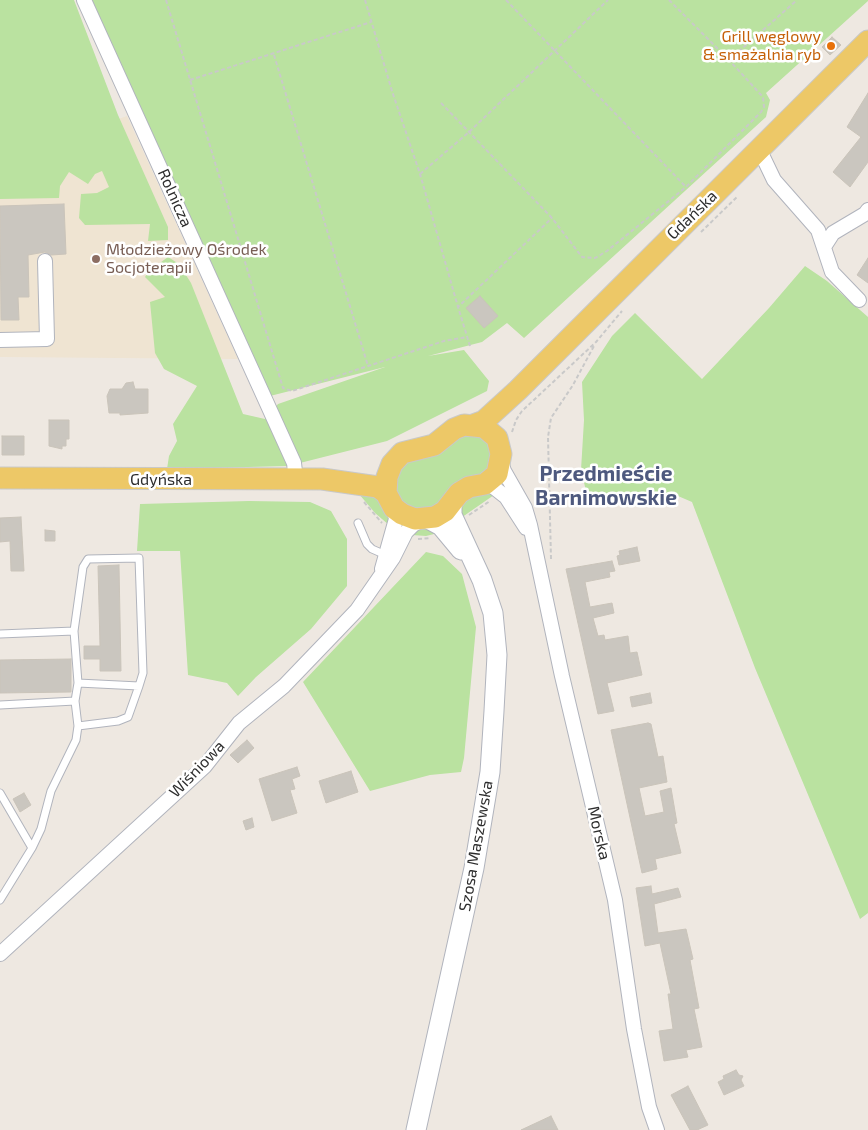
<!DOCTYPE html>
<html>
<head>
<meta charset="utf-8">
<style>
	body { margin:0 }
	canvas { display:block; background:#eee8e1 }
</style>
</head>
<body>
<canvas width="868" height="1130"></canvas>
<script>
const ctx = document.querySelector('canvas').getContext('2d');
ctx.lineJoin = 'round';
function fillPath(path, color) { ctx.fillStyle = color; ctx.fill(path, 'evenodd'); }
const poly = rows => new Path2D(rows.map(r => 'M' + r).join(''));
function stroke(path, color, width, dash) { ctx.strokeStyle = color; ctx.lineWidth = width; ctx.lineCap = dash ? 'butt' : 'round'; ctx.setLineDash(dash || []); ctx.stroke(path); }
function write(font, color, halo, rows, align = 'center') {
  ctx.font = font + ' "Exo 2",sans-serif'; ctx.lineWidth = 5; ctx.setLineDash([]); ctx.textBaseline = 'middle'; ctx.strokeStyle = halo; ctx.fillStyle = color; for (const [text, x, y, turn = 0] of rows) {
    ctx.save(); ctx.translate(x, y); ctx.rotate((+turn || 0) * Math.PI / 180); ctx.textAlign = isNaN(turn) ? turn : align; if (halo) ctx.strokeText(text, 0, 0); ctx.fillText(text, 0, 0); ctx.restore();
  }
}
fillPath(poly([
	[127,116,238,359,0,357,0,160]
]), '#efe4d2');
fillPath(poly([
	[0,0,74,0,118,115,168,227,168,240,148,241,150,224,85,225,79,218,81,194,97,193,109,187,102,171,95,174,88,184,69,172,60,186,59,198,0,199],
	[92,0,868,0,868,1,766,93,770,100,766,117,524,338,507,323,482,342,428,356,464,350,489,381,487,391,387,441,288,466,167,469,169,456,177,441,173,424,197,386,164,369,155,353,150,302,165,297,145,277,149,271,168,257,179,264,191,283,243,414,265,419,278,404,385,367,270,396],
	[805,266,827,281,868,317,868,913,860,919,755,668,692,502,671,493,610,497,587,495,581,470,584,420,582,382,612,336,635,313,702,379,769,308],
	[465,434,478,435,491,446,491,467,437,506,414,510,399,500,394,480,401,465],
	[374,490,388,513,389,525,375,513,359,494],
	[487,492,494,495,458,520,463,499],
	[249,501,310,502,331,511,347,539,347,586,311,629,256,677,238,696,227,683,188,675,180,551,137,551,140,504],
	[424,528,438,533,426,536,412,535,414,530],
	[426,552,443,556,462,574,476,627,464,758,461,772,430,775,370,791,303,682]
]), '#bae2a0');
const building = poly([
	[832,37,841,45,830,55,822,47,832,37],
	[868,93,868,162,850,187,833,172,861,137,847,127,868,93],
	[64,204,66,254,51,255,45,252,28,255,29,297,18,297,19,320,1,320,0,206,64,204],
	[868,258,868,283,857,275,868,258],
	[480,296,498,316,484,328,466,308,480,296],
	[133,382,135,389,148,389,148,413,120,415,120,413,109,413,107,396,110,389,122,389,126,383,133,382],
	[49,420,69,420,69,439,66,439,66,446,62,446,62,449,49,446,49,420],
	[2,436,24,436,24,455,2,455,2,436],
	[21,517,24,571,11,571,10,541,0,542,0,518,21,517],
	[45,530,55,531,55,541,45,541,45,530],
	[637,547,640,561,619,565,617,556,620,555,619,551,637,547],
	[612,561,615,571,609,572,610,577,585,582,590,607,612,603,614,613,593,618,598,636,604,635,605,640,628,636,630,653,637,652,642,675,607,683,614,711,598,714,566,569,612,561],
	[119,565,121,671,100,671,100,659,84,659,84,646,100,646,98,566,119,565],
	[71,659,71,692,0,693,0,660,71,659],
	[650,693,652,703,632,707,630,697,650,693],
	[648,723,651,724,658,757,663,756,667,782,639,788,645,816,664,812,660,791,671,788,677,823,674,824,681,853,655,859,657,869,642,873,611,730,648,723],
	[247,740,254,748,238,763,230,755,247,740],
	[297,767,300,776,292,779,295,789,290,790,297,813,272,821,259,779,297,767],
	[351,771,358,792,326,803,319,781,351,771],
	[24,793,31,805,20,812,13,799,24,793],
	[252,818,254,827,246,830,243,821,252,818],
	[651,886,652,894,678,888,681,897,654,904,658,933,686,929,693,959,690,960,699,1008,694,1009,702,1047,686,1050,688,1057,664,1061,659,1031,673,1029,668,994,671,994,660,943,645,946,636,888,651,886],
	[736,1070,739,1075,743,1076,741,1080,744,1086,724,1095,718,1082,724,1079,723,1076,736,1070],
	[688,1086,708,1125,697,1130,690,1130,671,1095,688,1086],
	[551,1116,558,1130,521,1130,551,1116]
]);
fillPath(building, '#cac6bf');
stroke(building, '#cac4ba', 1);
const lane = poly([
	[358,523,367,544,372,549,388,556],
	[74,631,83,567,88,559,139,558,143,673,139,686],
	[0,634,74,631,78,683],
	[75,701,78,683,139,686,128,717,118,721,78,726],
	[0,705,75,701,78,726,76,740,51,791,41,829,32,848],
	[0,793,32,848,0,900]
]);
const street = poly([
	[84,0,294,463,296,480],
	[757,152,763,157,774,180,818,230,832,272,859,300],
	[824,247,833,233,865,214,868,210],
	[0,340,47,339,45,261],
	[501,461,504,471,525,508,530,525,562,676,615,900,634,1029,649,1107,657,1130],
	[485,484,492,486,506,497,526,528],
	[382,569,396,519,394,508],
	[0,954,205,766,239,723,284,686,357,610,393,558,406,532,413,525,422,520]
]);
const secondary = poly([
	[428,519,441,526,461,550],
	[416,1130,474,868,490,772,494,711,497,655,493,613,482,580,452,515,452,501]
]);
const primary = poly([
	[464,425,484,427,497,438,501,454,497,474,485,484,469,487,459,493,445,511,435,517,415,519,402,514,394,508,386,493,387,477,392,464,402,453,434,445,454,429,464,425],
	[473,425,484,421,518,390,868,41],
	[0,478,322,479,378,487,386,493]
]);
stroke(lane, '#b1b4bd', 9);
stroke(street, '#b1b4bd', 16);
stroke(secondary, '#b1b4bd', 21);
stroke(primary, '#c9c9c9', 23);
stroke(poly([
	[166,0,283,388,292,391,444,341,467,337],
	[365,0,392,91,420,174,458,307],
	[506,0,686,187,761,112,764,107,763,97,729,60],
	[669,0,729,60,797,0],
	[274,55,368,366],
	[190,80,371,22],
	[441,103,552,218,582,257,595,258,607,251,686,187],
	[420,174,469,132,608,0],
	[701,232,737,197],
	[470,346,458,307,552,218],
	[512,432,516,420,522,411,596,342,622,311],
	[364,502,382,523],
	[469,515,490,501],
	[418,539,431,538],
	[551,559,548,437,551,418,573,385,595,344]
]), '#c9c9c9', 2, [4, 2.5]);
stroke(lane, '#fff', 7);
stroke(street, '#fff', 14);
stroke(secondary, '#fff', 19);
stroke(primary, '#edc867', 21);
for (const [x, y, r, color] of [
	[831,46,5,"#e8710a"],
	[96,259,5,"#8d6e63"]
]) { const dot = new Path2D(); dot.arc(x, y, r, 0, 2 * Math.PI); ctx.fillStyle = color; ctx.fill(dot); stroke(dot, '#fff', 2); }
write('16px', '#c56008', '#fff', [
	["Grill węglowy",821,37],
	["& smażalnia ryb",821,55]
], 'right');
write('16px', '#2e2e2e', '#fff', [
	["Rolnicza",175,198,66],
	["Gdańska",692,215,-44],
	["Gdyńska",161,480],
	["Wiśniowa",197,769,-46],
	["Morska",599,833,77],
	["Szosa Maszewska",476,846,-80]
]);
write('16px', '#785e54', '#fff', [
	["Młodzieżowy Ośrodek",106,250],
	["Socjoterapii",106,268]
], 'left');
write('bold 21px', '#4e597e', '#fff', [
	["Przedmieście",606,474],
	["Barnimowskie",606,498]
]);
</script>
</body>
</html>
